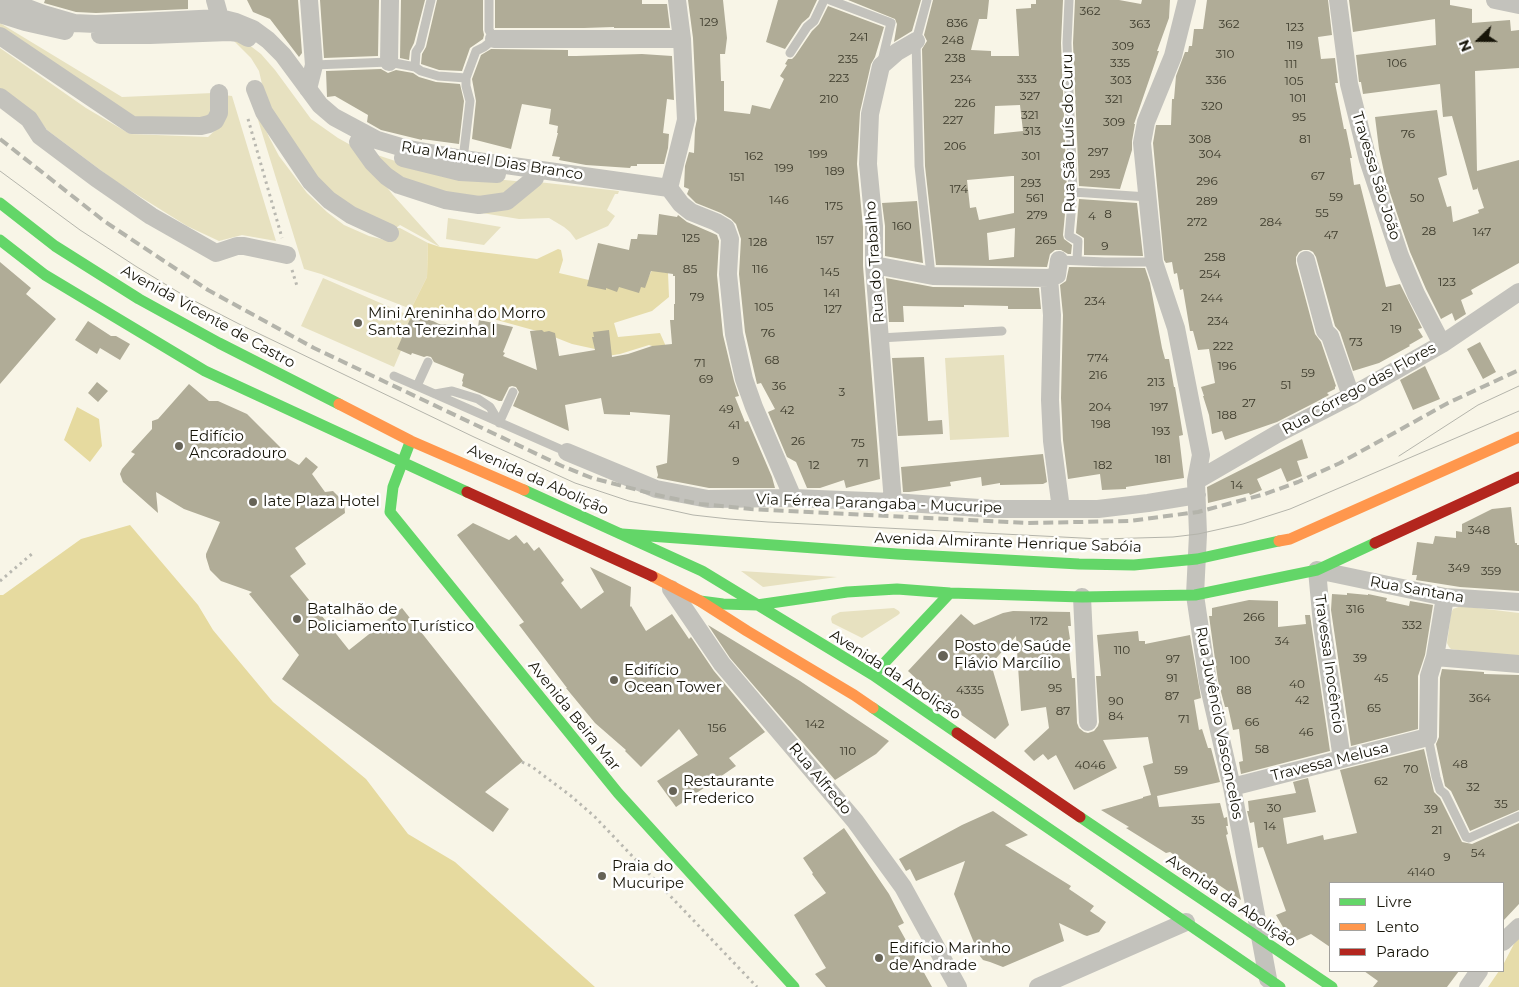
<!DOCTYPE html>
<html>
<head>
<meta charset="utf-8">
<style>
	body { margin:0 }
	#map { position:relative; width:1519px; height:987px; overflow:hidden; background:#f8f5e7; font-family:Montserrat,sans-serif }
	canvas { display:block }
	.legend { position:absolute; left:1329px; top:882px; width:175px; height:90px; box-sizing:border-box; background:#fff; border:1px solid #a2a19d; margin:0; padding:6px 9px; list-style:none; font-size:15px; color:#171509 }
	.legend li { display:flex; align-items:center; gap:10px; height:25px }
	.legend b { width:25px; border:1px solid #a2a19d }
	.north { position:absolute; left:1454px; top:15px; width:50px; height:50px; -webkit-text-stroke:4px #fff; paint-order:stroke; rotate:248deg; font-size:14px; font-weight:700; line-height:20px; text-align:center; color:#171509 }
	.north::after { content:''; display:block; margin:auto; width:18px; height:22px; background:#171509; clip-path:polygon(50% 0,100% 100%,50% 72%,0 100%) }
</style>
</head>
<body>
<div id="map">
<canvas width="1519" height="987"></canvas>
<ul class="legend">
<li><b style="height:6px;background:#63d668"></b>Livre</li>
<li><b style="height:6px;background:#ff974d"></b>Lento</li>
<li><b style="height:6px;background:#b3261e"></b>Parado</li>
</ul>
<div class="north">N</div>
</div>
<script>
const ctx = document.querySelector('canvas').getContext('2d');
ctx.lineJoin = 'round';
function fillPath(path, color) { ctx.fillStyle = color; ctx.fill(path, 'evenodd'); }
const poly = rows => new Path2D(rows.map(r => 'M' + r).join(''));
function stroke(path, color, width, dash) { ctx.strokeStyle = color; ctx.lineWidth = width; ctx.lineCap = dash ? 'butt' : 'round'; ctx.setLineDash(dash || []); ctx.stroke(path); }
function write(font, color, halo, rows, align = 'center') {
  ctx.font = font + ' Montserrat,sans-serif'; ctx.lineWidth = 5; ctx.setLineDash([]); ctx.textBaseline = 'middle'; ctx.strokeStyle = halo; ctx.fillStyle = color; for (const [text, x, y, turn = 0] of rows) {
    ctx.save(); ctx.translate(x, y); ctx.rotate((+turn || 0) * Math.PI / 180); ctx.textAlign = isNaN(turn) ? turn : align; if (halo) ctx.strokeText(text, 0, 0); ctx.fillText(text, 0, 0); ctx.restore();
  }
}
fillPath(poly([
	[0,23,122,97,213,93,210,116,198,121,134,119,0,31],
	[229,36,244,41,261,54,275,70,311,119,338,138,356,148,393,195,440,247,400,225,396,228,400,228,428,243,427,277,411,309,321,274,304,269,250,94,269,137,279,156,307,193,327,212,344,225,369,236,389,241,348,207,315,175,287,135,259,86,262,84,259,71,251,58],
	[0,48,86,108,130,134,208,137,221,125,224,95,232,96,276,241,242,235,219,241,187,226,115,181,47,130,37,116,0,89],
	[371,153,444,177,459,178,475,177,525,182,504,196,478,200,410,185],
	[538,182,619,191,618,194,615,194,607,210,615,216,608,226,576,240,570,232,564,227,549,218,519,219,445,207,481,209],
	[448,218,501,227,484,245,446,239],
	[323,278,415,318,394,367,301,326],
	[1004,355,1009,437,950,440,945,358],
	[741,571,837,577,763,587],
	[1461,606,1519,613,1519,659,1451,649,1449,647,1447,643,1451,613,1453,609],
	[894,608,899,611,900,613,898,615,862,638,832,623,831,619,832,616,840,612]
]), '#e7e1c0');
fillPath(poly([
	[428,243,440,247,537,259,558,249,561,250,563,260,559,273,606,284,645,284,652,270,668,273,669,297,652,311,614,323,618,337,660,333,668,351,649,345,620,354,601,357,595,349,572,344,544,333,486,317,417,314,411,309,427,277],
	[1519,938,1519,987,1488,987,1499,971,1503,971,1503,965,1516,940]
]), '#e6dcaa');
fillPath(poly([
	[77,407,99,419,102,446,90,462,64,440],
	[130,525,198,605,213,630,273,702,366,779,408,834,455,862,595,987,0,987,0,595,3,595,81,539]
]), '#e6da9f');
fillPath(poly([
	[45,0,188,0,188,9,96,13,76,12,44,3],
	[247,0,298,0,302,53,299,57,270,19,253,12],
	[320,0,379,0,378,56,324,58],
	[401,0,425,0,414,43,410,51,409,60,400,58],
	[437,0,483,0,483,30,484,35,483,39,470,48,462,71,439,70,421,64,422,54,426,47],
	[495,0,642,0,642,4,667,4,670,28,614,28,614,27,584,28,495,28],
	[688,0,723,0,727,38,725,54,720,54,721,81,724,81,724,111,750,114,752,105,770,109,784,79,780,76,787,65,785,64,788,59,792,59,795,56,812,31,819,24,828,6,884,27,875,57,871,64,860,112,857,164,863,227,863,266,880,479,846,488,844,480,820,488,807,488,796,462,787,457,768,412,775,409,761,383,757,384,745,332,739,274,741,239,736,224,731,219,721,213,696,203,687,194,689,189,684,187,685,166,689,152,694,153,695,129,697,119,693,38],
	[778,0,817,0,809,17,802,23,785,49,766,42],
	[848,0,921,0,912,31,894,42,897,24,895,19],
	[933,0,989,0,987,19,979,19,971,50,991,51,991,56,1019,56,1016,9,1031,8,1031,4,1036,4,1036,0,1063,0,1061,43,1067,192,1063,235,1064,239,1072,245,1071,254,1068,254,1061,250,1055,250,1050,254,1047,267,936,265,925,166,922,49,927,41,924,35],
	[1020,105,1023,131,994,134,995,106],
	[1012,176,1014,176,1014,213,979,220,976,207,970,208,967,180],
	[1015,228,1014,257,989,260,987,233],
	[1075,0,1119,0,1141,4,1142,0,1170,0,1169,18,1157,51,1159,51,1134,124,1135,124,1132,141,1132,150,1120,189,1079,186,1073,43],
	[1207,0,1328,0,1332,35,1318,37,1321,59,1335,58,1338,83,1335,83,1344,129,1346,129,1352,158,1350,158,1354,185,1360,184,1386,287,1400,284,1422,328,1418,329,1423,337,1409,345,1410,346,1379,363,1353,371,1340,332,1335,326,1316,257,1313,252,1309,250,1303,250,1299,252,1296,257,1296,263,1315,334,1321,342,1336,386,1335,387,1335,389,1327,393,1329,395,1316,402,1277,422,1225,440,1222,431,1212,434,1209,415,1203,396,1204,396,1201,387,1215,383,1209,349,1198,350,1193,331,1190,331,1183,289,1180,290,1177,273,1174,274,1172,262,1166,263,1164,260,1153,143,1156,125,1171,125,1172,99,1174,99,1176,76,1185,52,1188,52,1189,46,1192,46,1194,29,1203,29],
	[1349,0,1450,0,1450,5,1472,9,1472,23,1510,20,1511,31,1519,30,1519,68,1475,71,1477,171,1519,160,1519,263,1471,290,1473,294,1461,300,1466,314,1455,321,1452,313,1441,319,1426,289,1410,252,1386,181,1379,149,1375,117,1437,110,1447,175,1438,178,1447,207,1451,206,1453,222,1479,213,1478,210,1484,208,1477,187,1477,189,1473,190,1452,116,1443,117,1440,84,1363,94,1361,82,1359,82,1356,55,1436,45,1435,19,1353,32],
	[491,49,568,50,568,56,576,56,642,54,672,56,674,100,667,99,663,133,669,134,668,148,664,164,637,164,637,166,631,166,630,168,586,165,559,160,560,157,552,156,558,133,557,133,558,126,549,124,551,109,522,104,511,149,472,139,476,101,472,79,481,55],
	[381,69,388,73,396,70,413,73,419,77,436,82,460,84,464,101,459,144,422,139,422,140,381,130,367,122,368,115,335,96,327,97,326,71],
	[1079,199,1137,203,1143,256,1084,255,1084,238,1076,233],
	[917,201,923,263,885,256,885,226,882,203],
	[659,214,677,217,678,215,687,222,717,235,719,241,717,275,723,335,734,381,739,396,735,397,745,422,748,421,772,477,775,488,709,488,657,478,658,475,656,466,667,463,670,415,630,412,630,415,604,414,601,398,565,405,569,431,513,406,519,392,516,387,512,386,509,387,502,401,499,401,462,386,463,382,462,381,464,374,434,362,431,357,427,356,424,357,412,353,411,355,397,349,411,317,431,320,439,324,478,327,479,320,513,327,503,352,505,353,503,356,537,370,530,331,542,330,544,332,549,331,555,333,559,356,595,350,592,337,594,337,593,332,609,330,612,357,628,354,652,346,672,344,670,320,674,320,674,304,675,304,675,276,673,276,673,274,651,271,645,288,641,287,639,293,619,287,617,292,606,288,606,290,587,286,598,243,629,250,631,239,637,239,638,234,657,235],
	[0,262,31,288,26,294,56,319,0,384],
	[1069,267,1145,268,1150,283,1162,348,1165,359,1169,359,1174,387,1175,387,1183,435,1179,436,1184,478,1126,487,1126,489,1102,490,1100,474,1068,479,1063,440,1061,398,1063,315,1060,285,1066,281],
	[886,278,933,287,1039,288,1041,309,1008,309,1008,306,964,305,964,307,903,306,904,322,889,322],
	[88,321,111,336,116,336,130,344,120,360,100,348,97,354,75,340],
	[1480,342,1496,372,1483,379,1467,349],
	[924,357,928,421,942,420,943,434,898,436,892,358],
	[1425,366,1440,399,1413,410,1400,380],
	[97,382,108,391,98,402,88,393],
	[189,384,209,401,218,401,247,414,281,448,280,454,299,465,306,457,318,467,312,474,325,492,333,491,344,502,345,513,295,548,306,564,290,576,349,650,402,608,523,761,485,792,509,809,493,832,282,679,299,655,249,594,252,592,221,581,210,570,206,557,206,554,220,522,184,509,156,492,158,513,123,482,120,474,122,469,135,454,131,452,152,429,152,421,158,419],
	[1302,439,1308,458,1297,461,1302,476,1287,482,1281,468,1257,479,1262,490,1250,495,1249,493,1208,503,1207,487],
	[1043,454,1047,482,1043,484,1000,485,1000,483,982,486,981,477,950,482,951,486,909,492,903,492,901,467],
	[1511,507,1515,543,1517,543,1517,545,1519,545,1519,591,1460,587,1416,580,1417,575,1412,575,1417,542,1433,544,1435,536,1456,538,1456,531,1462,532,1462,524,1492,509],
	[473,523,509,540,516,535,524,544,527,542,534,551,539,547,564,580,561,583,581,609,604,592,590,567,631,587,630,607,631,606,646,631,672,614,689,639,691,637,714,671,765,732,729,758,736,766,676,807,657,781,698,755,679,729,641,767,625,751,626,750,595,723,566,688,567,688,519,625,524,622,457,535],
	[1347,593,1368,595,1368,594,1387,598,1386,601,1409,606,1410,601,1433,605,1425,655,1418,676,1418,729,1351,746,1331,610,1332,594,1347,595],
	[1249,600,1278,601,1278,627,1306,624,1305,615,1310,615,1330,751,1241,774,1239,762,1243,761,1239,729,1233,730,1228,707,1225,707,1218,681,1209,616,1212,616,1212,608],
	[1013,611,1070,612,1071,626,1068,626,1070,639,1068,640,1072,678,1075,678,1077,723,1079,728,1084,732,1088,733,1094,731,1098,726,1099,722,1096,676,1101,676,1097,635,1138,631,1139,641,1145,641,1145,644,1190,635,1201,698,1194,700,1199,730,1202,729,1208,748,1211,748,1220,782,1157,796,1159,807,1220,803,1224,818,1227,817,1228,826,1226,826,1228,834,1226,835,1241,900,1170,852,1166,853,1126,828,1129,827,1101,810,1143,798,1143,797,1151,795,1143,766,1153,763,1148,737,1103,740,1117,768,1074,790,1056,755,1048,760,1043,754,1034,761,1024,751,1049,728,1046,707,1021,711,1016,636,991,664,1009,725,995,739,953,709,936,695,935,696,908,671,961,614,974,625,1003,613],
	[708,625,800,681,889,741,876,754,835,780,730,658],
	[1442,669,1484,672,1484,674,1519,675,1519,810,1470,831,1451,791,1445,786,1436,744,1439,737,1440,678],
	[1424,749,1434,792,1440,798,1462,842,1472,844,1519,823,1519,904,1503,921,1503,883,1330,883,1330,947,1311,934,1293,942,1291,941,1276,915,1286,911,1263,847,1258,848,1254,822,1250,823,1247,811,1249,811,1248,801,1296,793,1293,782,1308,778,1316,812,1283,818,1287,844,1323,835,1324,840,1357,833,1340,770],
	[993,811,1028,835,1005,845,1071,886,1069,889,1094,906,1090,911,1106,922,1099,932,1087,936,1084,935,1059,923,1064,941,1003,967,990,962,983,960,979,955,954,894,965,861,916,881,910,869,906,871,899,859,962,825],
	[844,828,889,894,904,923,898,926,932,987,826,987,815,974,826,968,794,915,826,893,812,874,813,873,803,858],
	[1364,971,1459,971,1447,987,1373,987,1378,981]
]), '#b0ac97');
stroke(poly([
	[248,119,282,238],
	[292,270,297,286],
	[0,581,33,553],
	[386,602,395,614],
	[522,762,531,766,571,796,595,817,757,987]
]), '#b9b8b0', 3, [2.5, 4]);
stroke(poly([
	[830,0,891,23,882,61],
	[927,0,916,41,917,82,919,166,931,275],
	[1069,0,1067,43,1073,192,1069,236,1078,241,1077,260],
	[790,53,807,27,814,21,824,0],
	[314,65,389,62,415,67,421,71,438,76,466,78],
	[415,67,416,52,420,46,431,0],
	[463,159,470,101,466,86,466,78,476,51,484,47,494,39,489,30,489,0],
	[1073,192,1148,197],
	[1059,260,1105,262,1154,262],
	[880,338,1002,331],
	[394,376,567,452],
	[417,386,428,362],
	[435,394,452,391,478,399,490,407,499,422],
	[499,423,513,392],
	[1428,737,1436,777,1440,790,1445,794,1450,804,1466,837,1469,838,1519,816]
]), '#c3c2bc', 9);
stroke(poly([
	[7,0,43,14,74,23,96,24,220,18,236,22,253,29,268,40,283,55,320,105,334,117,377,140,404,148,463,159,669,188],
	[215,0,220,18],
	[677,0,682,39,686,120,669,188,681,204,691,212,716,222,726,228,730,239,728,274,734,334,744,379,754,407,793,498],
	[1187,0,1173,56,1146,122,1142,143,1154,262,1176,328,1201,455,1196,481,1198,534,1195,595,1208,683,1232,787,1268,979],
	[1338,0,1349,84,1368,160,1400,256,1416,294,1442,344],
	[1495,0,1519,5],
	[0,14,25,22,65,31],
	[100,35,150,35,229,32,239,33,248,38],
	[0,36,132,125,201,126,209,124,215,121,219,113,219,93],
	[494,39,682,39],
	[389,62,390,0],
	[255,89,264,112,311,182,329,200,351,215,390,233],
	[308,89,314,65,309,0],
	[0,97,29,119,40,136,96,178,151,216,216,253,237,246,244,246,287,255],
	[358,142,373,163,386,176,399,185,445,200,479,205,507,201,535,178],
	[403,158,460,172,497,174],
	[1059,260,1057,275,1049,278,1052,315,1050,400,1052,441,1061,509],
	[1306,260,1325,331,1330,336,1351,396],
	[874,265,933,276,1049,278],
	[567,452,656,489,708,499,793,498,893,502,994,509,1098,509,1148,503,1197,495],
	[1196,481,1277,434,1351,396,1442,344,1519,292],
	[893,502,874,265,874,226,868,164,870,114,881,66,897,52,916,41],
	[671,589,722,664,855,821,903,887,958,987],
	[1082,597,1088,722],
	[1435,657,1519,664],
	[1342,759,1322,625,1317,570,1445,597,1519,602],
	[1232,787,1428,737,1429,676,1435,657,1445,597],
	[1503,942,1519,927],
	[1038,987,1186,922],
	[1468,987,1479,971]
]), '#c3c2bc', 18);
stroke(poly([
	[0,203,55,246,139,299,219,343,339,404],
	[0,240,45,275,205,371,467,492],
	[409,445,393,487,390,512,618,793,794,987],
	[524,490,702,571,873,675,957,733],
	[622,534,897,554,1079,564,1134,565,1197,559,1279,541],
	[700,601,723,604,757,605,847,592,897,589,950,593,1082,597,1195,595,1317,570,1375,543],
	[873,675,950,593],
	[873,708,1280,987],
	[1080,817,1332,987]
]), '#63d668', 11);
stroke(poly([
	[339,404,411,441,524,490],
	[1279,541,1290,539,1519,437],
	[652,576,700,601,747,631,854,695,873,708]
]), '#ff974d', 11);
stroke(poly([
	[467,492,652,576],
	[1375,543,1519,477],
	[957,733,1080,817]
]), '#b3261e', 11);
stroke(poly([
	[0,171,80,230,137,267,183,295,241,325,474,437,575,483,629,501,693,515,729,519,768,522,1101,539,1173,537,1198,534,1243,524,1290,509,1519,411],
	[1399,456,1478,405,1519,386]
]), '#b4b4ab', 1);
stroke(poly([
	[0,139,104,221,161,259,208,290,314,348,562,466,592,478,657,495,700,504,751,509,1028,523,1129,521,1198,512,1265,494,1298,482,1340,463,1448,403,1519,370]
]), '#b4b4ab', 4, [10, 5]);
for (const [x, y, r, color] of [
	[358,323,5,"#666357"],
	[179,446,5,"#666357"],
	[253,502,5,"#666357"],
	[297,619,5,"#666357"],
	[943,656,6,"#666357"],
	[614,680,5,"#666357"],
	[673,791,5,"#666357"],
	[602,876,5,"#666357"],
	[879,958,5,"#666357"]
]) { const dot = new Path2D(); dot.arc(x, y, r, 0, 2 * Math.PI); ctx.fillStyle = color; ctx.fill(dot); stroke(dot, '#fff', 2); }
write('12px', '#3d3b2c', null, [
	["362",1090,11],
	["129",709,22],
	["836",957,23],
	["363",1140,24],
	["362",1229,24],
	["123",1295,27],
	["241",859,37],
	["248",953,40],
	["119",1295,45],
	["309",1123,46],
	["310",1225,54],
	["238",955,58],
	["235",848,59],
	["335",1120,63],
	["106",1397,63],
	["111",1291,64],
	["223",839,78],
	["234",961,79],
	["333",1027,79],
	["303",1121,80],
	["336",1216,80],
	["105",1294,81],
	["327",1030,96],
	["101",1298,98],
	["210",829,99],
	["321",1114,99],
	["226",965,103],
	["320",1212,106],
	["321",1030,115],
	["95",1299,117],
	["227",953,120],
	["309",1114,122],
	["313",1032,131],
	["76",1408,134],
	["308",1200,139],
	["81",1305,139],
	["206",955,146],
	["297",1098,152],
	["199",818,154],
	["304",1210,154],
	["162",754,156],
	["301",1031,156],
	["199",784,168],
	["189",835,171],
	["293",1100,174],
	["67",1318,176],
	["151",737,177],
	["296",1207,181],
	["293",1031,183],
	["174",959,189],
	["59",1336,197],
	["561",1035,198],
	["50",1417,198],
	["146",779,200],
	["289",1207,201],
	["175",834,206],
	["55",1322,213],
	["8",1108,214],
	["279",1037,215],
	["4",1092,216],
	["272",1197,222],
	["284",1271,222],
	["160",902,226],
	["28",1429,231],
	["147",1482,232],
	["47",1331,235],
	["125",691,238],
	["157",825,240],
	["265",1046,240],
	["128",758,242],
	["9",1105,246],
	["258",1215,257],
	["85",690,269],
	["116",760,269],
	["145",830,272],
	["254",1210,274],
	["123",1447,282],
	["141",832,293],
	["79",697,297],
	["244",1212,298],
	["234",1095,301],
	["105",764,307],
	["21",1387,307],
	["127",833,309],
	["234",1218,321],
	["19",1396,329],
	["76",768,333],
	["73",1356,342],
	["222",1223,346],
	["774",1098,358],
	["68",772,360],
	["71",700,363],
	["196",1227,366],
	["59",1308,373],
	["216",1098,375],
	["69",706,379],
	["213",1156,382],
	["51",1286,385],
	["36",779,386],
	["3",842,392],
	["27",1249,403],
	["204",1100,407],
	["197",1159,407],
	["49",726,409],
	["42",787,410],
	["188",1227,415],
	["198",1101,424],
	["41",734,425],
	["193",1161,431],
	["26",798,441],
	["75",858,443],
	["181",1163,459],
	["9",736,461],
	["71",863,463],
	["12",814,465],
	["182",1103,465],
	["14",1237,485],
	["348",1479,530],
	["349",1459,568],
	["359",1491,571],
	["316",1355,609],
	["266",1254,617],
	["172",1039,621],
	["332",1412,625],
	["34",1282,641],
	["110",1122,650],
	["39",1360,658],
	["97",1173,659],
	["100",1240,660],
	["91",1172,678],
	["45",1381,678],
	["40",1297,684],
	["95",1055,688],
	["4335",970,690],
	["88",1244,690],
	["87",1172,696],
	["364",1480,698],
	["42",1302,700],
	["90",1116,701],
	["65",1374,708],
	["87",1063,711],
	["84",1116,716],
	["71",1184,719],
	["66",1252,722],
	["142",815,724],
	["156",717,728],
	["46",1306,732],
	["58",1262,749],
	["110",848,751],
	["48",1460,764],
	["4046",1090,765],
	["70",1411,769],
	["59",1181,770],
	["62",1381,781],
	["32",1473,787],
	["35",1501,804],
	["30",1274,808],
	["39",1431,809],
	["35",1198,820],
	["14",1270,826],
	["21",1437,830],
	["54",1478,853],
	["9",1447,857],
	["4140",1421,872]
]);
write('15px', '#171509', '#fff', [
	["Rua São Luís do Curu",1069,133,-91],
	["Rua Manuel Dias Branco",492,161,9],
	["Travessa São João",1376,176,73],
	["Rua do Trabalho",875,262,-94],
	["Avenida Vicente de Castro",208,317,29],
	["Rua Córrego das Flores",1359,389,-29],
	["Avenida da Abolição",538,480,24],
	["Via Férrea Parangaba - Mucuripe",879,504,2],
	["Avenida Almirante Henrique Sabóia",1008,543,2],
	["Rua Santana",1417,590,10],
	["Travessa Inocêncio",1329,664,82],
	["Avenida da Abolição",895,675,33],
	["Avenida Beira Mar",574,716,51],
	["Rua Juvêncio Vasconcelos",1219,723,79],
	["Travessa Melusa",1330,762,-14],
	["Rua Alfredo",820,779,50],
	["Avenida da Abolição",1231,901,34]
]);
write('15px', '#171509', '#fff', [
	["Mini Areninha do Morro",368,314],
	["Santa Terezinha I",368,331],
	["Edifício",189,437],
	["Ancoradouro",189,454],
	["Iate Plaza Hotel",263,502],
	["Batalhão de",307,610],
	["Policiamento Turístico",307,627],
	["Posto de Saúde",954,647],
	["Flávio Marcílio",954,664],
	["Edifício",624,671],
	["Ocean Tower",624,688],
	["Restaurante",683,782],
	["Frederico",683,799],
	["Praia do",612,867],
	["Mucuripe",612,884],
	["Edifício Marinho",889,949],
	["de Andrade",889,966]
], 'left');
</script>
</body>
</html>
